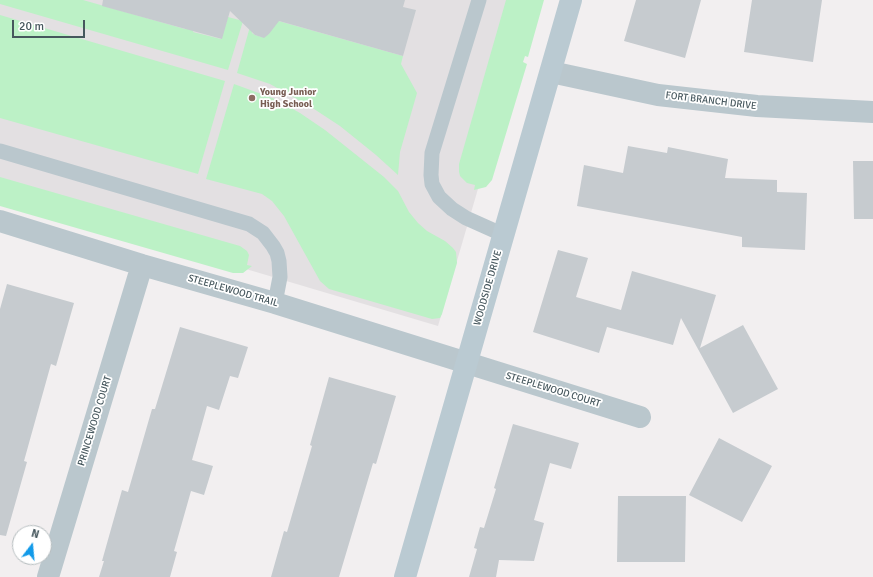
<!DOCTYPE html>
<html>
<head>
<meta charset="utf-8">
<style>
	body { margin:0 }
	#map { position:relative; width:873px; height:577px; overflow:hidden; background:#f2eff0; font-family:Signika,sans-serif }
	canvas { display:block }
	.north { position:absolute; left:12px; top:525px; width:40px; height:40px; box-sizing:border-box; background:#fff; border:1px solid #b5bcbe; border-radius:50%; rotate:16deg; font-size:11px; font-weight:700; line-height:16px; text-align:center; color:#46575d }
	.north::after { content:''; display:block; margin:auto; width:14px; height:18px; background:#129ae9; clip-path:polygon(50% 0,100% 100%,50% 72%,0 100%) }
	.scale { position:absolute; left:12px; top:20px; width:73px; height:18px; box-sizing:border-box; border:2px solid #46575d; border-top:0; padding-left:5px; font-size:12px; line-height:14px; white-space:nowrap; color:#46575d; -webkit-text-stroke:3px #fff; paint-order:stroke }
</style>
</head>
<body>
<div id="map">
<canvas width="873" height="577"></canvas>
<div class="north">N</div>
<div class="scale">20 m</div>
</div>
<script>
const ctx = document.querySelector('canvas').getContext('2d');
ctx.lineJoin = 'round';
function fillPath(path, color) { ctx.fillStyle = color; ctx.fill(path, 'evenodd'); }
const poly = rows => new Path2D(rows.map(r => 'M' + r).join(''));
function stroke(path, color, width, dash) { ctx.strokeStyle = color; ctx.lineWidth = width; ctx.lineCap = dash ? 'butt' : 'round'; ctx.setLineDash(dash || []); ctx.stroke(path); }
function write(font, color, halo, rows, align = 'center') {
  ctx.font = font + ' Signika,sans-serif'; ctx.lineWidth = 3.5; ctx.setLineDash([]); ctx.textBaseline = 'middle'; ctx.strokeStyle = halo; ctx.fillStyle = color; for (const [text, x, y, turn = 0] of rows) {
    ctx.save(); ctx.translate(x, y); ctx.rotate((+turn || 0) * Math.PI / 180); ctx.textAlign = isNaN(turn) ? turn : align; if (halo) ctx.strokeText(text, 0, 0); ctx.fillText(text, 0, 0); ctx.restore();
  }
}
fillPath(poly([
	[0,0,533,0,438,326,0,196]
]), '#e3e0e2');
fillPath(poly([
	[0,0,83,0,185,29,186,27,194,29,193,32,221,39,228,17,243,21,228,70,0,4],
	[506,0,544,0,528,57,525,56,523,62,527,64,492,180,486,187,474,190,475,185,467,183,460,176,459,172,459,164],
	[0,15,225,81,198,174,0,118],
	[275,20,403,56,401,64,417,93,400,152,398,175,376,155,340,126,311,107,270,84,237,73,251,23,252,33,255,35,262,37,269,34],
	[234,84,275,99,300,113,325,130,384,177,398,191,409,212,418,223,427,231,445,241,453,248,456,252,457,263,442,314,440,318,432,319,329,289,320,281,284,216,272,201,262,194,206,179],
	[0,177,240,246,247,251,249,255,247,265,252,266,243,273,233,273,0,206]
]), '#bcf1c6');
fillPath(poly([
	[103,0,405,0,403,7,416,10,403,56,279,21,269,34,264,38,255,35,230,11,222,39,102,6],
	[636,0,701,0,685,58,624,41],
	[752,0,822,0,813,62,744,52],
	[628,146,667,153,668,147,728,159,725,178,777,180,777,192,807,193,805,250,742,247,742,237,577,206,584,165,623,173],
	[853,161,873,161,873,219,854,219],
	[558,250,588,258,576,297,621,310,632,271,716,295,700,348,743,325,778,389,733,413,681,318,673,345,607,327,599,353,533,332],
	[7,284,74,303,56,366,51,364,24,461,27,462,6,536,0,535,0,309],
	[180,327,248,347,238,378,230,376,219,410,207,406,192,460,213,466,204,495,191,491,174,551,177,552,170,577,99,577,104,561,102,561,122,490,128,492,152,409,155,409],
	[329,377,396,396,376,464,373,463,339,577,271,577,284,531,287,532,312,446,310,445],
	[513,424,579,443,571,469,550,463,534,520,544,523,534,561,499,560,496,577,469,577,477,549,474,548,480,527,484,528,496,489,494,488],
	[719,438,772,466,742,522,689,495],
	[618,496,686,496,685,562,617,562]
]), '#c6cbcf');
stroke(poly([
	[479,0,432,153,431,175,432,184,439,197,452,209,466,218,504,235],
	[0,151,249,224,263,233,273,246,277,253,279,261,280,277,275,303]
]), '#bac7cd', 15);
stroke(poly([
	[551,72,658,95,757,106,873,112],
	[0,221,142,265,275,303,640,417],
	[48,577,142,265]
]), '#bac7cd', 22);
stroke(poly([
	[405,577,571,0]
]), '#bacad2', 22);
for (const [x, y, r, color] of [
	[252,98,4,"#8d6e63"]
]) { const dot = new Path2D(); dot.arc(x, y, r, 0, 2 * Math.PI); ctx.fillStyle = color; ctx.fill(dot); stroke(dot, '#fff', 1.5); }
write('bold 10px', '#785e54', '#fff', [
	["Young Junior",260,92],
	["High School",260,104]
], 'left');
write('10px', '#46575d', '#fff', [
	["FORT BRANCH DRIVE",711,101,7],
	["WOODSIDE DRIVE",488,288,-74],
	["STEEPLEWOOD TRAIL",233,291,16],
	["STEEPLEWOOD COURT",553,390,17],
	["PRINCEWOOD COURT",95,421,-73]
]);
</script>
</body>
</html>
